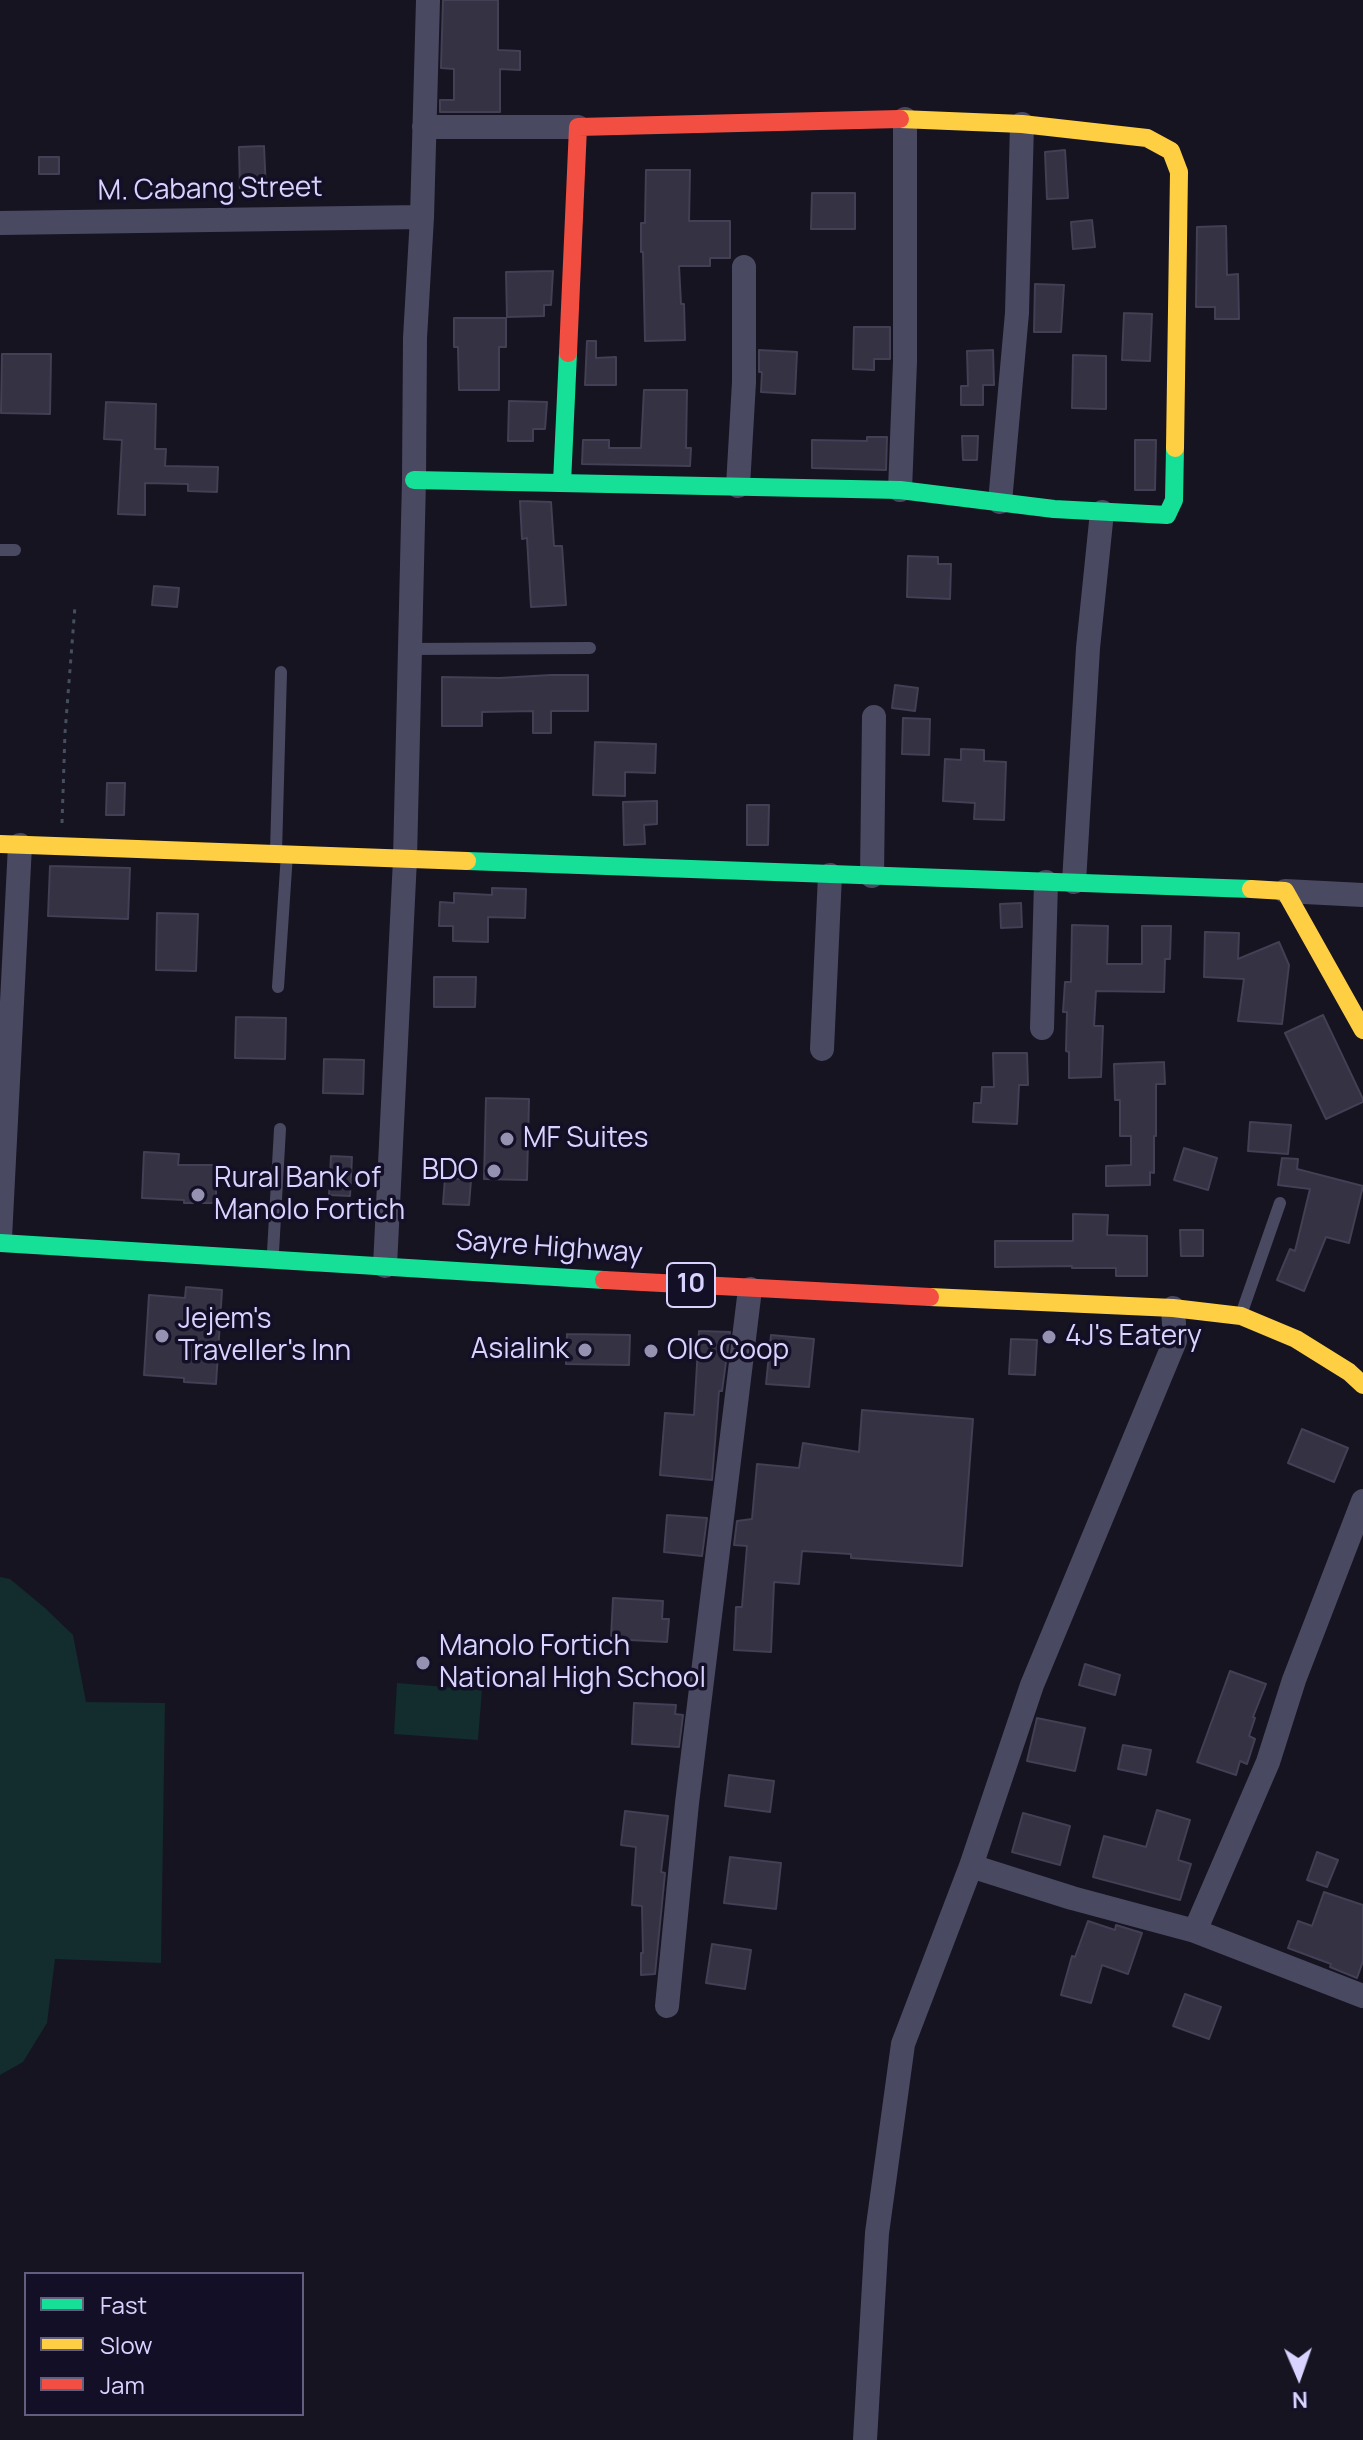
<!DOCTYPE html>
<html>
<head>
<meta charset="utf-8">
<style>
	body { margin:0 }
	#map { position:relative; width:1363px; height:2440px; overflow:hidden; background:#161421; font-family:Manrope,sans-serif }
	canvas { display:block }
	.legend { position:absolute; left:24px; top:2272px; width:280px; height:144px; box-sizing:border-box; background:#130f26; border:2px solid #625e7d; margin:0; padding:10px 14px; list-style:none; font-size:24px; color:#d9d4ff }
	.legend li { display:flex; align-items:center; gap:16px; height:40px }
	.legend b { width:40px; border:2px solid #625e7d }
	.north { position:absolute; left:1259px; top:2336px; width:80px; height:80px; -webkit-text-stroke:6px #130f26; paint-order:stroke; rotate:178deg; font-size:22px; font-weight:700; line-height:32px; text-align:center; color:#d9d4ff }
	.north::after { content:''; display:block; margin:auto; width:28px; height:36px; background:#d9d4ff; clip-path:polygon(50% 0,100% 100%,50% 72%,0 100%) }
</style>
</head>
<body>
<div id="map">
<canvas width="1363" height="2440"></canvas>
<ul class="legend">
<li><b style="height:10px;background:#16e098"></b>Fast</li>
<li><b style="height:10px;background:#ffcf43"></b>Slow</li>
<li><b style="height:10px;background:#f24e42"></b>Jam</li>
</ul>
<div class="north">N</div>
</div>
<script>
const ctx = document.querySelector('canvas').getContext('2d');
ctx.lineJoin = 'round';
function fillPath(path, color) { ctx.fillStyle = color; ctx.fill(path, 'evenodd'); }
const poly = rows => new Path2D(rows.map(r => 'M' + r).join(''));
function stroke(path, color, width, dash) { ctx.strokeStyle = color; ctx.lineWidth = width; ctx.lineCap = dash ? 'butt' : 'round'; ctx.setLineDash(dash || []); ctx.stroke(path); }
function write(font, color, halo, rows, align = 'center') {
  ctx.font = font + ' Manrope,sans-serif'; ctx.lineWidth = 7; ctx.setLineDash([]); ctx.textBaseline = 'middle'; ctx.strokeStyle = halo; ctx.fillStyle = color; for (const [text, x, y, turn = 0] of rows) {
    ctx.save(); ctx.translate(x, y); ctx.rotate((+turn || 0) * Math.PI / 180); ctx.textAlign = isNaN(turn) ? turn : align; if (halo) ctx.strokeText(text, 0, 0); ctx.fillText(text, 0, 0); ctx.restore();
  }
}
fillPath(poly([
	[0,1577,10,1579,45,1608,73,1635,86,1702,165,1703,161,1963,55,1959,47,2023,23,2062,0,2075],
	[397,1683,482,1690,478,1740,394,1734]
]), '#132c2d');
const building = poly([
	[443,0,498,0,498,50,520,51,520,70,500,69,500,112,440,112,440,100,454,100,454,69,441,68,443,0],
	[264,146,266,191,240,192,239,147,264,146],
	[1065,150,1068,198,1047,199,1045,152,1065,150],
	[39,157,59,157,59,174,39,174,39,157],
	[646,170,690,170,689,221,730,221,730,258,710,258,710,266,679,266,681,304,684,304,685,340,645,341,643,252,641,252,641,223,645,223,646,170],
	[812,193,855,193,855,229,811,229,812,193],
	[1092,220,1095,247,1073,249,1071,222,1092,220],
	[1226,226,1227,275,1238,274,1239,319,1215,319,1215,307,1196,307,1197,227,1226,226],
	[553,271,551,305,544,305,544,316,507,317,506,272,553,271],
	[1035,284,1064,285,1061,332,1034,332,1035,284],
	[1124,313,1152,314,1150,361,1122,360,1124,313],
	[454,318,506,318,506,347,499,347,499,390,459,390,458,347,454,347,454,318],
	[854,327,890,327,890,359,874,359,874,370,853,369,854,327],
	[587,341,596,341,596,358,616,357,616,385,585,385,587,341],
	[759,350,797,352,795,394,761,392,762,372,759,372,759,350],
	[993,350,994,385,983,385,983,405,961,405,961,386,968,386,967,351,993,350],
	[2,354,51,354,50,414,1,413,2,354],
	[1073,355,1106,356,1106,409,1072,408,1073,355],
	[644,390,687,390,686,448,691,448,690,466,582,464,583,440,609,440,609,448,641,448,644,390],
	[509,401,547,402,545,429,533,429,533,441,508,441,509,401],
	[106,402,156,404,155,449,166,449,165,466,218,467,217,492,188,491,188,484,145,483,145,515,118,514,122,440,104,439,106,402],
	[962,436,978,436,977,460,963,460,962,436],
	[867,437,887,437,886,470,812,468,812,440,867,441,867,437],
	[1135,440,1156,440,1155,490,1135,490,1135,440],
	[520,501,551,502,554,546,562,546,566,605,531,607,527,538,522,539,520,501],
	[908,556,938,557,938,564,951,564,950,599,907,597,908,556],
	[154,586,179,588,177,607,152,605,154,586],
	[551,675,588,675,588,711,551,711,551,733,533,733,533,711,482,712,482,726,442,726,442,677,500,678,551,675],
	[895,685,918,688,915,711,892,708,895,685],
	[903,718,930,719,929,755,902,754,903,718],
	[595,742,656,744,655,773,625,772,625,796,593,795,595,742],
	[961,749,984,750,984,761,1006,762,1004,820,974,819,975,803,943,801,945,759,961,760,961,749],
	[107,783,125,783,124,815,106,815,107,783],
	[657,801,657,824,644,825,645,844,624,845,623,802,657,801],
	[747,805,769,805,768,845,747,845,747,805],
	[50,866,130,868,128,919,48,916,50,866],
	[492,888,526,889,525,918,488,917,488,942,453,941,453,926,439,926,440,902,454,903,454,893,492,895,492,888],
	[1021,903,1022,927,1001,928,1000,904,1021,903],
	[157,913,198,914,196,971,156,970,157,913],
	[1072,925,1108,926,1107,964,1142,964,1142,926,1171,926,1170,959,1165,959,1164,992,1096,991,1094,1026,1103,1026,1101,1077,1069,1078,1069,1052,1066,1051,1067,1012,1063,1012,1065,982,1071,982,1072,925],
	[1205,932,1239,933,1238,959,1279,942,1289,965,1282,1024,1238,1021,1244,979,1204,977,1205,932],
	[434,977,476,977,475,1007,434,1007,434,977],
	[1323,1015,1363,1099,1363,1102,1326,1119,1285,1033,1323,1015],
	[236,1017,286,1018,285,1059,235,1058,236,1017],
	[993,1053,1027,1053,1028,1085,1019,1085,1017,1124,973,1122,974,1103,981,1103,982,1087,994,1087,993,1053],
	[324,1059,364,1060,363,1094,323,1093,324,1059],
	[1164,1062,1165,1084,1156,1084,1156,1136,1154,1136,1154,1173,1150,1172,1150,1185,1106,1186,1106,1166,1131,1165,1131,1136,1120,1136,1120,1100,1115,1100,1114,1064,1164,1062],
	[486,1098,529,1099,527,1180,484,1179,486,1098],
	[1250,1122,1291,1125,1288,1154,1248,1151,1250,1122],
	[1184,1148,1217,1158,1208,1190,1174,1180,1184,1148],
	[144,1152,179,1154,178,1165,216,1165,216,1203,184,1203,184,1200,142,1198,144,1152],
	[331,1156,352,1157,350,1196,329,1195,331,1156],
	[1282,1158,1298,1159,1297,1169,1363,1186,1349,1243,1326,1237,1304,1291,1277,1280,1290,1249,1295,1251,1310,1189,1278,1185,1282,1158],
	[445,1178,471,1180,469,1205,443,1204,445,1178],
	[1073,1214,1108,1215,1107,1235,1147,1236,1147,1276,1116,1276,1116,1268,1072,1268,1072,1266,995,1267,995,1241,1073,1241,1073,1214],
	[1180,1230,1203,1230,1203,1256,1181,1256,1180,1230],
	[186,1287,222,1290,216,1384,184,1382,184,1378,144,1375,149,1295,185,1298,186,1287],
	[699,1331,730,1332,722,1391,719,1391,712,1480,660,1475,665,1413,694,1415,699,1331],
	[567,1334,630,1335,629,1365,566,1364,567,1334],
	[771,1335,814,1339,809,1387,766,1384,771,1335],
	[1011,1339,1037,1340,1035,1375,1009,1374,1011,1339],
	[862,1410,973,1419,962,1566,851,1558,851,1554,802,1551,799,1584,774,1582,771,1652,734,1650,736,1607,742,1607,747,1546,734,1545,737,1521,752,1519,757,1464,799,1468,803,1443,859,1452,862,1410],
	[1302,1429,1348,1448,1334,1482,1288,1463,1302,1429],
	[667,1515,707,1518,702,1556,664,1552,667,1515],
	[613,1598,663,1601,662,1619,669,1619,667,1642,611,1639,613,1598],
	[1085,1664,1120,1675,1115,1695,1079,1685,1085,1664],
	[1230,1671,1266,1684,1253,1717,1255,1718,1249,1736,1255,1739,1247,1764,1240,1761,1236,1775,1197,1762,1230,1671],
	[634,1703,676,1705,675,1714,683,1715,679,1747,632,1744,634,1703],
	[1037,1718,1085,1728,1075,1771,1027,1761,1037,1718],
	[1123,1745,1151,1750,1146,1775,1118,1769,1123,1745],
	[729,1775,774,1781,770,1812,725,1806,729,1775],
	[1157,1810,1190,1820,1178,1860,1191,1864,1180,1900,1093,1877,1104,1836,1146,1847,1157,1810],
	[625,1811,668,1816,661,1872,665,1873,655,1974,641,1975,641,1953,643,1953,642,1906,632,1905,636,1847,621,1845,625,1811],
	[1023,1813,1070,1826,1060,1865,1012,1852,1023,1813],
	[1317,1852,1338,1860,1327,1887,1307,1880,1317,1852],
	[730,1857,781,1863,776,1909,724,1903,730,1857],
	[1324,1892,1363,1905,1363,1961,1357,1978,1330,1967,1331,1964,1288,1948,1298,1921,1312,1926,1324,1892],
	[1088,1921,1115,1930,1116,1925,1142,1933,1128,1974,1102,1965,1091,2003,1061,1995,1072,1956,1075,1957,1088,1921],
	[712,1944,751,1950,745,1989,706,1983,712,1944],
	[1185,1994,1221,2007,1209,2039,1173,2026,1185,1994]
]);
fillPath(building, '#343243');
stroke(building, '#433f54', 2);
stroke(poly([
	[62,823,65,733,75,606]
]), '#44505f', 3, [4, 6]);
stroke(poly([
	[0,550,15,550],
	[410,649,590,648],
	[276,852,281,672],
	[278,987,287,854],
	[273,1252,280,1129],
	[1243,1309,1280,1203]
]), '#4a4962', 12);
stroke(poly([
	[424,127,578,127],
	[0,223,422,217],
	[738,486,744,382,744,267],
	[900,490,905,362,905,119],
	[1000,502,1017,313,1022,124],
	[872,876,874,717],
	[1074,882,1088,648,1102,512],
	[1285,891,1363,895],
	[1042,1028,1046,882],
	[822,1049,830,875],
	[0,1238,20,845],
	[385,1266,405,859,414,480,415,338,422,217,428,0],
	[971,1866,1072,1898,1195,1931,1363,1996],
	[1195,1931,1268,1762,1294,1680,1363,1501],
	[667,2006,687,1803,750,1289],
	[865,2440,877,2233,903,2044,971,1866,1032,1685,1175,1341,1173,1308]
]), '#4a4962', 24);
stroke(poly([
	[414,480,900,490,1054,509,1167,515,1174,500,1175,448],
	[562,483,568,353],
	[467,861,1251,889],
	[0,1243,604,1280]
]), '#16e098', 18);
stroke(poly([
	[900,119,1022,124,1147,138,1171,151,1179,172,1175,448],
	[0,844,467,861],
	[1251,889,1285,891,1363,1030],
	[930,1297,1173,1308,1241,1316,1296,1339,1349,1372,1363,1385]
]), '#ffcf43', 18);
stroke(poly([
	[568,353,578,127,900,119],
	[604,1280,930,1297]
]), '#f24e42', 18);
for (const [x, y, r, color] of [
	[507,1139,8,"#9591b1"],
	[494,1171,8,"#9591b1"],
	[198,1195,8,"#9591b1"],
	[162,1336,8,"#9591b1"],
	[1049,1337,8,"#9591b1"],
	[585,1350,8,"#9591b1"],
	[651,1351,8,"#9591b1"],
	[423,1663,8,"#9591b1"]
]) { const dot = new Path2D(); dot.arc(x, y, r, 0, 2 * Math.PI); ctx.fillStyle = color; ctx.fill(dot); stroke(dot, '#130f26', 3); }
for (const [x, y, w] of [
	[691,1285,48]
]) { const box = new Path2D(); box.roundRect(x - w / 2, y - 22, w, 44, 6); ctx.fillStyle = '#130f26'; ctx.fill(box); stroke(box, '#d9d4ff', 2); }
write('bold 26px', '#d9d4ff', null, [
	["10",691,1285]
]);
write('28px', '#d9d4ff', '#130f26', [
	["M. Cabang Street",210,190,-1],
	["Sayre Highway",549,1248,4]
]);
write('28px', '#d9d4ff', '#130f26', [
	["MF Suites",523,1139],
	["BDO",478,1171,"right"],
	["Rural Bank of",214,1179],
	["Manolo Fortich",214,1211],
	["Jejem's",178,1320],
	["Traveller's Inn",178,1352],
	["4J's Eatery",1065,1337],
	["Asialink",569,1350,"right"],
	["OIC Coop",667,1351],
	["Manolo Fortich",439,1647],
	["National High School",439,1679]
], 'left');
</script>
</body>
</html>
